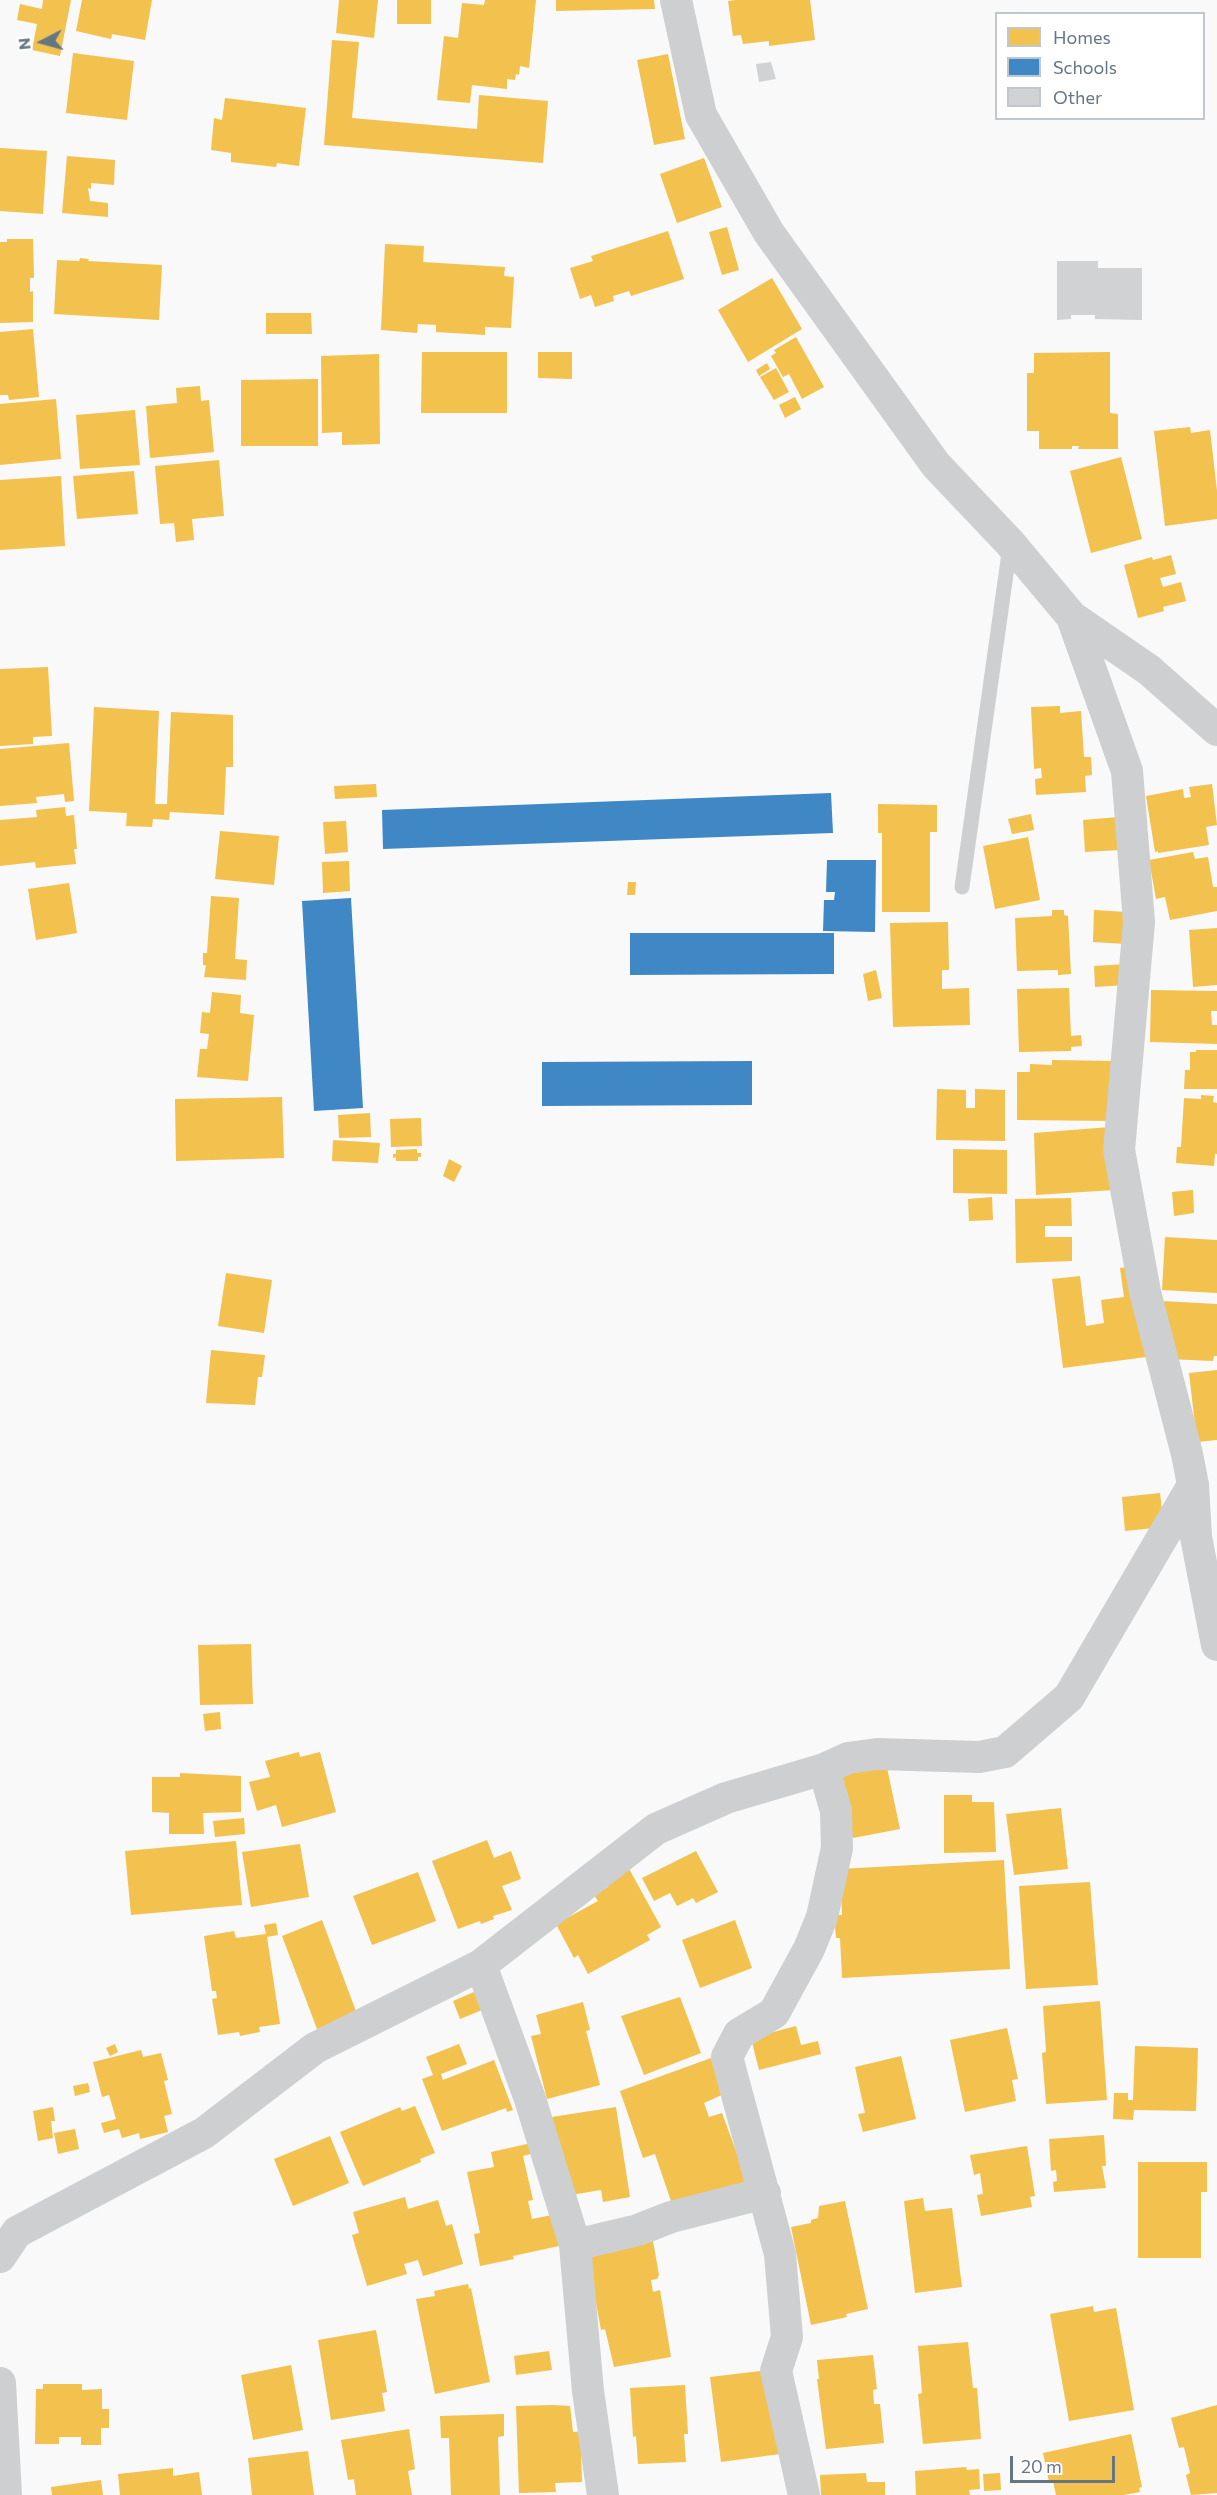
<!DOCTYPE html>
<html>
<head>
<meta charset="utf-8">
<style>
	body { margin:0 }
	#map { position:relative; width:1217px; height:2495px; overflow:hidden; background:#f9f9f9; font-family:Commissioner,sans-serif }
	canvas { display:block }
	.legend { position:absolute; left:995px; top:12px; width:210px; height:108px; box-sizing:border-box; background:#fff; border:2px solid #c1c8cd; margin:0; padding:8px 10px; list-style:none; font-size:18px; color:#657683 }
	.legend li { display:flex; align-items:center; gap:12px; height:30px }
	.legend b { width:30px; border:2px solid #c1c8cd }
	.north { position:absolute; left:12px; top:12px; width:60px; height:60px; -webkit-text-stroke:4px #fff; paint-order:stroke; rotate:264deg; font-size:16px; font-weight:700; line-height:24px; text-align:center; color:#657683 }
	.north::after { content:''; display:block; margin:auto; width:21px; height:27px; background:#657683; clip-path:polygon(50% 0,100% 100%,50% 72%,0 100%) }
	.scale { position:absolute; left:1010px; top:2456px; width:105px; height:27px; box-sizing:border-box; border:3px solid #657683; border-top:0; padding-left:8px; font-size:18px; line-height:21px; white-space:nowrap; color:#657683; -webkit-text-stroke:4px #fff; paint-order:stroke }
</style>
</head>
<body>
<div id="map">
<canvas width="1217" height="2495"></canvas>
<ul class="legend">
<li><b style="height:16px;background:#f2c14e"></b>Homes</li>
<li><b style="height:16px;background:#3f88c5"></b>Schools</li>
<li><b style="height:16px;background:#d0d2d3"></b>Other</li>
</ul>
<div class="north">N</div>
<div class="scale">20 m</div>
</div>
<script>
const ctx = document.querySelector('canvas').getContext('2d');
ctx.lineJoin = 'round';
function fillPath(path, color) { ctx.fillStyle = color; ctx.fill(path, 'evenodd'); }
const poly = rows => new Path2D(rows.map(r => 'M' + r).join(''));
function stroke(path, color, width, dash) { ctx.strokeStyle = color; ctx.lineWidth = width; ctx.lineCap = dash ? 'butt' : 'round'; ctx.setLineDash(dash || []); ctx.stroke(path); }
fillPath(poly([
	[43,0,71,0,60,56,32,50,37,24,17,20,20,4,42,9],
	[82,0,152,0,145,40,112,34,111,39,76,31],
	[339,0,378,0,374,38,336,33],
	[397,0,431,0,431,24,397,24],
	[485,0,536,0,529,68,520,66,519,75,516,74,515,80,507,79,507,89,472,85,470,103,437,100,444,36,458,38,462,3,484,5],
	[556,0,654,0,655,9,556,11],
	[736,0,810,0,815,40,769,46,769,41,743,44,741,35,733,36,728,1],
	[332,40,359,42,352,118,477,129,479,95,548,101,543,163,324,145],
	[73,53,134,61,127,120,66,113],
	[668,54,685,139,654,145,637,60],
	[225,98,306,108,299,166,277,163,276,167,231,162,231,153,211,150,214,118,222,120],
	[0,148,47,151,43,214,0,211],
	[67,156,115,160,114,185,91,183,91,189,88,188,90,201,108,203,108,217,62,213],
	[704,158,722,207,677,223,660,174],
	[727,227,739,270,722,275,709,232],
	[668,231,684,279,631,296,629,291,613,296,614,301,595,307,591,295,580,299,570,268,593,261,591,256],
	[7,239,33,239,34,278,30,278,30,292,33,291,33,322,0,323,0,242,7,242],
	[385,244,424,246,423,262,505,267,504,276,514,277,511,328,485,327,485,335,436,332,436,325,418,324,417,333,381,330],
	[80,258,89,259,88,261,162,265,159,320,54,314,57,260,79,261],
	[772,278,802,329,748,362,718,310],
	[266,313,311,313,312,334,266,334],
	[33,329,39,397,9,400,8,395,0,395,0,332],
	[796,337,824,387,802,399,789,374,783,377,771,356,776,353,774,350],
	[422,352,507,352,507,413,421,413],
	[538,352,572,352,572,379,538,378],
	[1110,352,1110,413,1118,414,1118,449,1078,449,1079,446,1072,446,1072,449,1039,449,1039,431,1027,431,1027,373,1034,373,1034,353],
	[379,354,380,444,342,445,342,432,322,433,321,356],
	[767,363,770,369,759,376,756,370],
	[776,368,789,392,774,400,760,377],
	[318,379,318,446,241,446,241,380],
	[200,386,201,401,209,400,214,452,150,458,146,406,177,403,176,388],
	[795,397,801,409,785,418,779,405],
	[56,399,61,459,0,465,0,404],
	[135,410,140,465,80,469,76,415],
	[1190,427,1191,433,1210,430,1217,491,1217,519,1165,526,1154,431],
	[1121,457,1142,539,1091,553,1070,471],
	[219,460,224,516,192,519,194,540,176,542,174,523,160,524,155,466],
	[134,471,138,514,77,519,73,476],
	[61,476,65,546,0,550,0,480],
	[1171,555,1176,574,1160,578,1163,587,1181,582,1186,601,1163,607,1164,611,1138,618,1124,565,1152,557,1153,560],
	[48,667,52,736,33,737,33,744,0,746,0,669],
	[1060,706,1060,713,1081,711,1084,757,1091,757,1092,775,1085,776,1086,792,1036,795,1035,779,1042,778,1041,768,1034,769,1031,707],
	[94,707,159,711,155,804,167,804,171,712,233,715,233,767,226,767,224,815,170,812,169,820,153,819,152,827,126,826,127,813,89,811],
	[69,743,74,801,65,802,64,794,36,797,37,803,0,806,0,749],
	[376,784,377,797,335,799,334,786],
	[1212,784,1217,825,1206,827,1209,845,1158,853,1158,851,1155,852,1146,796,1183,789,1184,798,1191,797,1189,787],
	[878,804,937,805,937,832,930,832,930,912,882,912,882,833,878,833],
	[65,807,66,816,74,815,77,849,74,849,76,864,36,868,35,862,0,866,0,820,37,817,36,810],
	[1031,814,1034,830,1012,834,1008,819],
	[1118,817,1120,850,1085,852,1083,820],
	[346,821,348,852,325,854,323,822],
	[220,831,279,836,274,885,215,879],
	[1028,837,1040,900,995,909,983,846],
	[1193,852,1195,859,1208,857,1213,887,1217,887,1217,911,1170,920,1165,897,1156,899,1149,860],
	[349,861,350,891,323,893,322,862],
	[628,882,636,882,635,895,627,895],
	[69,883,77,933,36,940,28,889],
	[211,896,239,898,235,959,247,960,246,980,204,977,206,965,203,965,203,953,207,953],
	[1052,910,1064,910,1064,915,1068,916,1071,974,1058,975,1058,970,1017,971,1015,918,1052,916],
	[1094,910,1127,912,1126,944,1093,942],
	[948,922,949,970,942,970,942,989,969,988,970,1025,893,1027,890,923],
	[1217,928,1217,985,1193,987,1189,930],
	[1126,964,1127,985,1095,987,1094,966],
	[876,970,882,998,868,1001,863,974],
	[1069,988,1071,1036,1081,1035,1082,1046,1071,1047,1071,1051,1019,1052,1017,989],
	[1151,990,1217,991,1217,1011,1211,1011,1212,1025,1217,1025,1217,1044,1150,1042],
	[212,992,241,995,240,1013,254,1015,248,1081,197,1077,200,1049,207,1049,209,1034,200,1033,202,1012,210,1013],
	[1196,1050,1217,1050,1217,1089,1184,1089,1185,1070,1190,1070,1190,1052,1196,1052],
	[1052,1060,1114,1061,1114,1121,1017,1120,1017,1072,1030,1072,1030,1064,1052,1065],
	[937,1089,966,1090,966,1108,975,1108,975,1089,1005,1090,1005,1141,936,1140],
	[1201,1095,1214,1096,1213,1102,1217,1103,1217,1154,1215,1154,1214,1166,1176,1163,1177,1147,1181,1147,1184,1098,1201,1099],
	[282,1097,284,1158,176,1161,175,1099],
	[370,1113,371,1137,339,1138,338,1115],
	[421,1118,422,1146,391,1147,390,1119],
	[1110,1127,1114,1190,1036,1195,1034,1133],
	[333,1140,380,1143,378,1163,332,1161],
	[417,1149,417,1153,421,1153,421,1157,418,1157,418,1161,396,1161,396,1157,393,1158,393,1154,396,1154,396,1150],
	[953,1149,1007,1150,1007,1194,953,1193],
	[449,1159,462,1166,454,1182,443,1176],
	[1193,1190,1194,1213,1174,1216,1172,1192],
	[992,1197,993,1220,969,1221,968,1199],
	[1071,1198,1072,1226,1045,1226,1045,1237,1072,1237,1072,1261,1016,1263,1015,1199],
	[1165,1237,1217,1240,1217,1293,1162,1290],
	[1134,1266,1146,1357,1063,1368,1052,1279,1080,1276,1086,1326,1104,1323,1101,1300,1124,1297,1120,1268],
	[226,1273,272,1280,264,1333,218,1326],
	[1162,1301,1217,1304,1217,1356,1214,1356,1213,1361,1168,1359],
	[211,1350,265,1355,262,1377,258,1377,255,1405,206,1403],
	[1217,1370,1217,1440,1197,1442,1189,1373],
	[1160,1493,1164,1527,1125,1531,1122,1497],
	[251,1644,253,1704,200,1705,198,1645],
	[220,1712,221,1729,205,1731,203,1714],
	[299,1752,300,1757,320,1752,336,1812,282,1827,276,1805,257,1811,249,1782,270,1777,265,1761],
	[886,1763,900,1829,853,1838,839,1773],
	[180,1773,241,1776,241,1812,203,1813,204,1834,169,1834,169,1813,152,1812,152,1777,180,1777],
	[944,1795,972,1795,972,1802,994,1802,996,1852,944,1853],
	[1061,1808,1068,1869,1014,1875,1006,1814],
	[244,1818,245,1834,215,1837,213,1821],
	[487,1840,494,1858,511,1851,521,1879,502,1886,512,1910,493,1916,494,1919,481,1924,480,1921,458,1929,432,1861],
	[236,1841,242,1905,131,1915,125,1851],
	[300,1844,309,1897,251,1907,242,1852],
	[696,1851,718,1892,696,1903,693,1898,677,1906,670,1893,654,1901,642,1878],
	[1004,1860,1010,1969,842,1978,840,1938,836,1938,834,1915,842,1915,840,1869],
	[627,1865,661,1927,647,1935,650,1940,588,1974,578,1955,574,1958,556,1924,598,1901,594,1895,608,1887,604,1878],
	[418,1872,436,1921,372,1945,353,1896],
	[1090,1882,1098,1985,1026,1989,1019,1886],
	[322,1920,357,2014,317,2029,282,1936],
	[735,1920,752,1968,700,1988,682,1940],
	[276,1923,278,1935,267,1937,280,2024,259,2027,260,2032,240,2036,239,2032,218,2035,212,1999,217,1998,216,1991,212,1991,204,1936,234,1931,236,1938,266,1934,264,1925],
	[474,1992,482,2010,460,2019,453,2001],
	[680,1997,701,2053,644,2075,621,2016],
	[1100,2001,1107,2100,1046,2104,1042,2053,1046,2052,1043,2006],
	[583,2002,590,2030,586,2031,600,2085,547,2099,531,2036,541,2034,536,2015],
	[796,2026,801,2045,818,2041,821,2054,759,2070,751,2038],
	[1007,2028,1018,2079,1012,2080,1016,2101,965,2112,950,2040],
	[115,2044,118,2052,110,2056,106,2048],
	[459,2044,467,2064,441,2074,443,2080,494,2060,513,2110,507,2112,506,2108,442,2131,422,2079,433,2075,426,2057],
	[1135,2046,1198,2048,1196,2111,1134,2110,1133,2120,1113,2119,1114,2093,1128,2093,1128,2100,1133,2100],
	[141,2050,143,2057,161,2053,168,2080,164,2081,172,2114,164,2116,168,2132,140,2139,139,2133,122,2138,119,2129,104,2133,101,2123,116,2119,109,2095,102,2097,93,2062],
	[901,2056,916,2119,863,2132,858,2114,865,2113,855,2067],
	[711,2058,724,2094,695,2107,704,2103,709,2117,722,2113,747,2181,673,2207,655,2154,643,2158,620,2091],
	[88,2083,90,2092,75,2096,73,2086],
	[415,2106,435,2153,420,2159,421,2162,363,2186,340,2132,400,2107,402,2111],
	[53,2107,55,2121,51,2121,53,2138,38,2141,33,2111],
	[616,2107,630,2197,603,2202,601,2190,565,2196,552,2117],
	[75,2129,79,2149,58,2154,54,2133],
	[1104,2135,1106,2166,1102,2166,1106,2188,1054,2192,1053,2182,1057,2181,1056,2170,1051,2171,1049,2139],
	[330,2136,349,2183,293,2206,274,2159],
	[536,2142,538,2152,523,2156,533,2200,528,2201,532,2219,552,2215,559,2246,513,2256,514,2259,480,2266,474,2234,480,2233,467,2172,494,2167,491,2152],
	[1027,2146,1035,2196,1030,2197,1032,2207,981,2216,977,2195,983,2194,980,2173,974,2175,970,2155],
	[1138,2162,1207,2162,1207,2192,1201,2192,1201,2258,1138,2258],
	[405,2197,408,2209,438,2200,446,2226,452,2224,463,2264,423,2276,418,2260,404,2264,407,2274,367,2286,352,2235,359,2233,353,2212],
	[923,2198,925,2211,952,2208,962,2287,915,2293,904,2201],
	[845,2201,868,2309,846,2314,847,2317,811,2325,791,2227,811,2223,811,2220,818,2218,819,2206],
	[653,2241,659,2275,657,2279,651,2280,653,2292,660,2290,671,2357,614,2367,605,2329,601,2330,587,2254],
	[468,2284,469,2289,471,2288,490,2382,435,2394,416,2299,435,2296,434,2291],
	[1093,2306,1094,2312,1116,2308,1134,2410,1069,2421,1050,2314],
	[376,2330,387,2392,382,2393,385,2411,331,2420,318,2340],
	[968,2342,973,2388,977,2388,981,2439,923,2444,918,2394,922,2393,918,2346],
	[549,2351,552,2370,516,2375,514,2356],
	[873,2355,877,2389,873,2390,874,2404,880,2404,884,2443,826,2449,817,2379,819,2379,817,2360],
	[291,2365,303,2430,253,2440,241,2375],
	[769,2370,780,2454,721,2462,710,2377],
	[43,2384,82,2384,82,2390,102,2389,102,2409,109,2409,109,2428,101,2428,101,2445,81,2445,81,2437,59,2437,59,2444,35,2444,36,2389,43,2389],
	[685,2385,688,2434,684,2434,686,2462,638,2464,636,2436,633,2437,630,2388],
	[553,2405,570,2406,573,2432,587,2431,581,2449,582,2482,555,2483,556,2492,519,2493,516,2406],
	[1217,2405,1217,2493,1191,2495,1186,2475,1190,2473,1184,2447,1179,2448,1171,2418],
	[504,2414,504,2436,498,2437,500,2495,451,2495,449,2438,441,2438,440,2416],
	[409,2429,415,2469,408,2471,412,2495,356,2495,354,2479,348,2480,341,2440],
	[1131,2434,1142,2487,1139,2488,1140,2492,1124,2495,1056,2495,1053,2481,1049,2482,1043,2453],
	[308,2451,314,2495,252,2495,248,2458],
	[966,2467,967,2470,979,2469,980,2489,969,2490,970,2495,916,2495,915,2471],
	[173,2468,173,2476,199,2472,202,2495,120,2495,118,2474],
	[866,2473,867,2482,885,2482,885,2495,821,2495,820,2475],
	[1000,2473,1001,2490,984,2491,983,2474],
	[101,2480,103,2495,52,2495,51,2487]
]), '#f2c14e');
fillPath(poly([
	[831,793,833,833,383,849,382,810],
	[827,860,876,860,875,932,823,931,824,900,834,900,835,892,826,892],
	[351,898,363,1108,314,1111,302,901],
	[630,933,834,933,834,974,630,975],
	[752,1061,752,1105,542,1106,542,1062]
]), '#3f88c5');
fillPath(poly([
	[771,62,776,79,759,82,756,64],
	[1057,261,1098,261,1098,268,1142,268,1142,320,1095,319,1095,315,1071,315,1071,319,1057,320]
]), '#d0d2d3');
stroke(poly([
	[962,887,1010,546]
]), '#cecfd0', 15);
stroke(poly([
	[676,0,701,115,769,233,936,465,1010,543,1072,617,1149,670,1217,730],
	[1072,617,1127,771,1139,922,1119,1150,1145,1292,1187,1454,1193,1485,1196,1537,1217,1645],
	[481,1965,530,2099,575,2245,588,2391,603,2495],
	[575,2245,638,2230,671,2217,765,2193],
	[0,2257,17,2232,204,2133,315,2048,481,1965,656,1829,726,1798,824,1769,848,1758,877,1754,979,1757,1005,1752,1069,1697,1193,1485],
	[0,2383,6,2495],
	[804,2495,776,2371,787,2337,780,2254,727,2057,739,2034,774,2013,809,1949,822,1917,837,1848,836,1811,824,1769]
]), '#cecfd0', 32);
</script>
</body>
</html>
